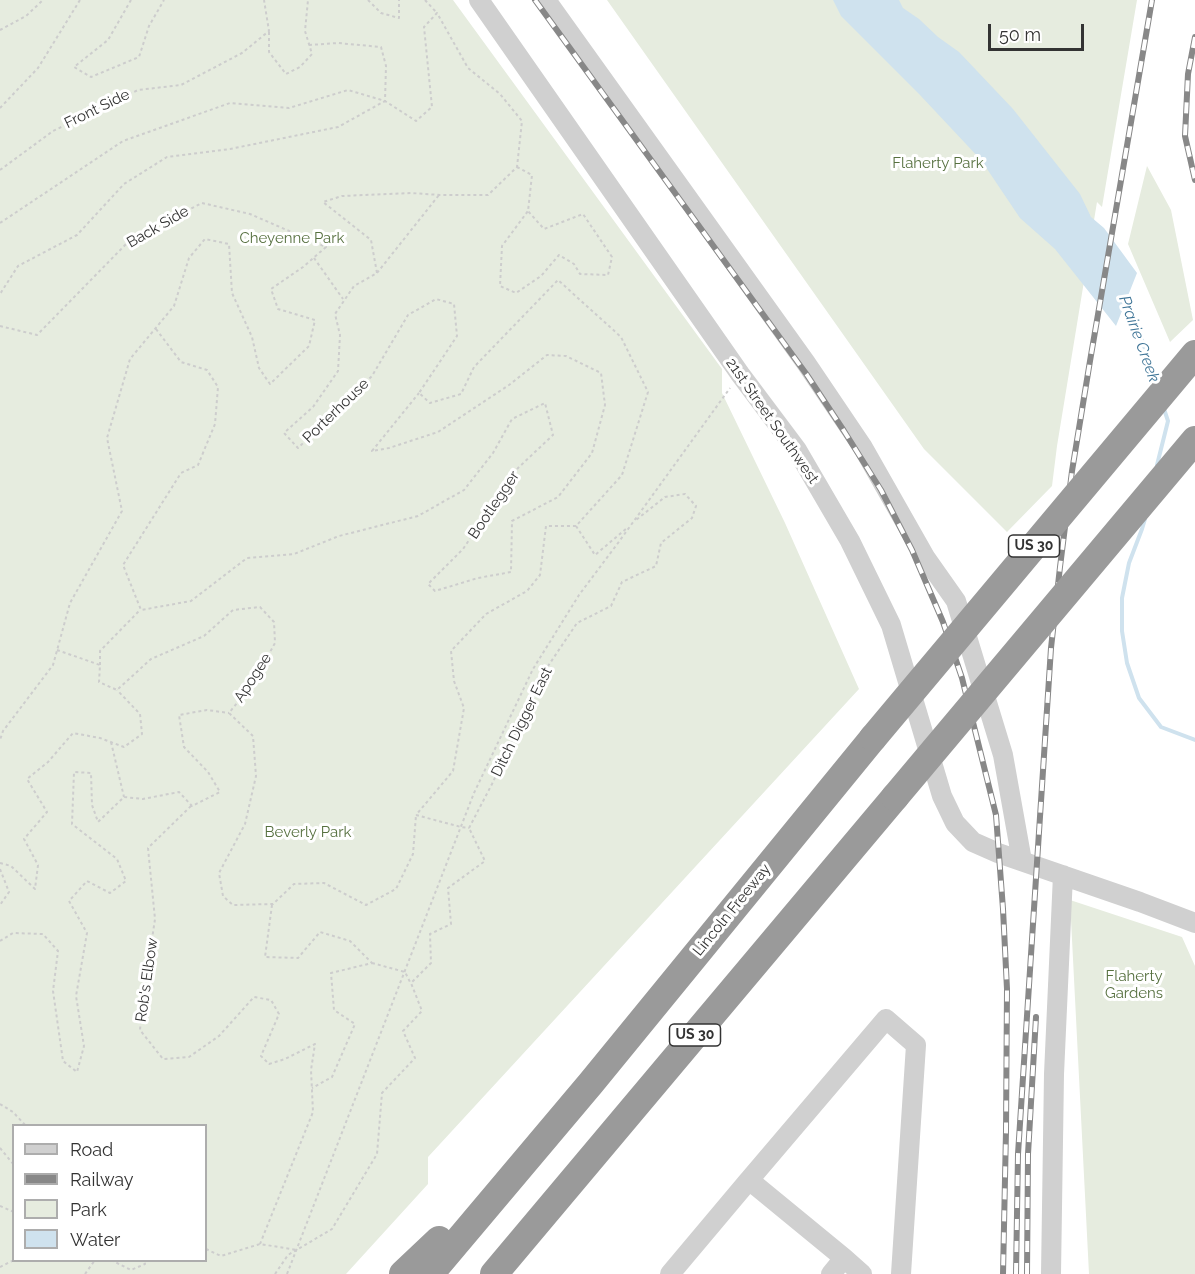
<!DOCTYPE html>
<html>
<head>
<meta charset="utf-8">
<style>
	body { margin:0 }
	#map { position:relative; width:1195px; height:1274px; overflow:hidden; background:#fff; font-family:Raleway,sans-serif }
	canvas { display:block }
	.legend { position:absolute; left:12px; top:1124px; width:195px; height:138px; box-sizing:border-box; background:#fff; border:2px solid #adadad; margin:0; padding:8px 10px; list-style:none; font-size:18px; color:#333 }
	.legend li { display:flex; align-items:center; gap:12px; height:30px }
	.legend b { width:30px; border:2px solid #adadad }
	.scale { position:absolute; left:988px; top:24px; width:96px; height:27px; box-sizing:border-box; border:3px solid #333; border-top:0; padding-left:8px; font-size:18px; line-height:21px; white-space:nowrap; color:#333; -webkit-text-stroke:4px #fff; paint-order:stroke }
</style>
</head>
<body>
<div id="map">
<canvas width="1195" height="1274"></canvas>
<ul class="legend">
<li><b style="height:8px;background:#d0d0d0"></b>Road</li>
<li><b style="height:8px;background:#888"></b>Railway</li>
<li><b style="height:16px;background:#e6ecdf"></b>Park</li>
<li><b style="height:16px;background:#cfe2ee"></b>Water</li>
</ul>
<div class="scale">50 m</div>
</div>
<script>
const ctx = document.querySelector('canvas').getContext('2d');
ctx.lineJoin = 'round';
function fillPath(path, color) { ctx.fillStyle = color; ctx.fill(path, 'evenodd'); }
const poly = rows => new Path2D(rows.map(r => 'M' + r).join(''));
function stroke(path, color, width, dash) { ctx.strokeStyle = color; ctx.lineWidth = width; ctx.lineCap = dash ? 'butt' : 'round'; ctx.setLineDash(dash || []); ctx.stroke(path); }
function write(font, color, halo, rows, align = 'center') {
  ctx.font = font + ' Raleway,sans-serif'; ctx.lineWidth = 6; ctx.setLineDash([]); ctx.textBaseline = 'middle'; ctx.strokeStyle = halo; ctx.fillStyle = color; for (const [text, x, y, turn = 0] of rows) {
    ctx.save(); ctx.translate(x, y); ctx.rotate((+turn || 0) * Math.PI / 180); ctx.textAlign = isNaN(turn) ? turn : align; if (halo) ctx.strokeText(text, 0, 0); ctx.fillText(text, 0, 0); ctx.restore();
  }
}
fillPath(poly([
	[0,0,453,0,722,369,722,393,785,523,859,689,428,1157,428,1184,346,1274,0,1274],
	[14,1126,206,1126,206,1260,14,1260],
	[607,0,1137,0,1102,207,1097,202,1057,446,1052,486,1007,532,924,449],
	[1147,166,1171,210,1193,320,1170,342,1128,244],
	[1070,900,1182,937,1195,966,1195,1274,1089,1274]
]), '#e6ecdf');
fillPath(poly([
	[833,0,899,0,903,8,919,19,938,37,959,52,1013,109,1080,194,1091,217,1104,228,1137,273,1116,326,1055,249,1020,218,981,160,920,95,841,16]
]), '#cfe2ee');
stroke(poly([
	[1125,295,1136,321,1156,384],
	[1157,465,1168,421,1164,409],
	[1145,519,1142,529,1129,563,1122,598,1122,631,1127,663,1139,698,1161,727,1195,740]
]), '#cfe2ee', 4);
stroke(poly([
	[131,0,108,40,74,67,91,77,139,57,149,26,164,0],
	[368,0,381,13,399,18,399,0],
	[425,0,437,13],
	[0,30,26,16,43,0],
	[269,32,269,52,286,74,300,67,312,54,305,31,308,0],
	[309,45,338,43,381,47,386,66,385,101,416,121,432,107,424,27,437,13,468,68,500,94,522,121,517,167,488,195,440,195,411,193,342,196,323,202,371,240,377,273,354,286,335,314,340,335,338,371,313,407,284,433,298,448,372,376,408,315,436,299,454,304,457,336,419,393,430,403,461,394,474,367,558,280,621,337,648,392,622,475,576,526,546,526,540,575,527,591,486,614,451,651,454,681,464,708,453,771,416,815],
	[0,108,38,68,80,0],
	[517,167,532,175,528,211,544,229,583,214,612,257,608,275,580,274,574,264,559,255,541,276,516,293,500,286,502,246,528,211],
	[0,170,53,131,138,90,181,85,242,53,269,31,264,0],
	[0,223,123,141,230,103,289,108,348,90,385,101,338,127,230,149,167,157,124,184,77,235,18,266,0,294],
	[314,258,343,299],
	[377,273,439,195],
	[0,326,37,335,130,240,202,203,250,214,326,247,303,267,271,289,278,309,315,320,309,346,270,384,259,368,252,337,232,293,229,244,205,239,189,258,174,306,130,359,107,438,122,511,70,603,53,665,3,731,0,740],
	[156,329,181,362,207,370,218,387,215,424,198,465,181,473,123,565,141,610,191,601,247,558,294,554,339,536,418,516,464,490,493,453,512,419,545,403,553,435,518,468,463,549,428,584,435,591,478,578,511,572,512,521,558,497,592,453,605,405,601,373,566,356,547,355,509,385,438,432,389,448,372,451,419,393],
	[576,526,595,555,627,528],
	[57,650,100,665,99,682,117,690,151,659,204,636,233,610,260,607,274,622,275,643,253,683,229,713,253,736,256,776,245,824,219,873,223,896,233,905,273,904,294,884,324,883,366,905,396,889,413,854,416,815],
	[100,665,100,651,140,610],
	[111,742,124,797],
	[191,806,148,848,155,919,142,1007,140,1030,163,1059,189,1057,219,1036,254,997,271,1000,279,1014,261,1056,269,1064,285,1059,315,1044,311,1070,313,1112,260,1244],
	[416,815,461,827,469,828],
	[469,828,492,784,544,672,577,623,611,606,622,582,656,566,661,543,692,518,696,506,685,494,665,497,636,520],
	[0,863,11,866,35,889,38,865,24,839,47,812,27,779,48,762,73,733,100,738,124,747,142,734,140,714,117,690],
	[0,869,9,892,0,905],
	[272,905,265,957,298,958,320,932,350,941,372,963,331,973,334,1010,355,1024,332,1077,312,1088],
	[0,941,13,933,43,934,58,951,53,991,63,1061,77,1072,84,1046,76,996,87,933,69,901,87,881,110,893,126,881,117,859,72,824,74,772,91,773,92,805,98,822,124,797,143,799,179,792,192,806,220,792,208,772,184,747,179,715,207,710,229,713],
	[372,963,405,972,410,982],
	[0,1104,13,1112,26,1126],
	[0,1148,14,1165],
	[0,1206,14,1212],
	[206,1249,221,1256,260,1244,297,1250],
	[111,1260,131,1270,145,1264,144,1260],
	[0,1267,14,1260],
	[85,1274,95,1260],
	[275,1274,288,1255,332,1229,377,1154,382,1093,415,1058,403,1031,422,1011,411,983,431,963,430,934,451,924,448,888,485,861,469,828],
	[287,1274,474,793,533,669,579,595,618,543,730,388]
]), '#cdcdcd', 2, [3, 3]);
stroke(poly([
	[479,0,740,374,797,450,850,541,891,625,942,796,955,823,973,842,998,853,1140,902,1195,923],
	[546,0,806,363,862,446,925,557,956,601,1003,755,1022,861],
	[749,1180,886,1019,916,1045,901,1274],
	[844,1258,862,1274],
	[670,1274,749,1180,844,1258,831,1274],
	[1051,1274,1054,1074,1063,875]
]), '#d0d0d0', 20);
stroke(poly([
	[403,1274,439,1240],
	[430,1274,591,1083,873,738],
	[494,1274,895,797]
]), '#9a9a9a', 28);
const rail = poly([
	[535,0,807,375,844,431,881,490,912,550,943,622,962,678,996,815,1003,909,1007,989,1006,1131,1003,1274],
	[1195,37,1188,74,1185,136,1195,180],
	[1016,1274,1018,1154,1051,648,1060,567,1072,471,1090,361,1152,0],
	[1027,1274,1028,1154,1036,1017]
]);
stroke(rail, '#888', 6);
stroke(rail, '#fff', 4, [11]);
stroke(poly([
	[873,738,1195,354],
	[895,797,1195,440]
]), '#9a9a9a', 28);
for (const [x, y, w] of [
	[1034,546,51],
	[695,1035,51]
]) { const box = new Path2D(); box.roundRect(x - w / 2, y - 11, w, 22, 4.5); ctx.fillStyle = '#fff'; ctx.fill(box); stroke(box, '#333', 1.5); }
write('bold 14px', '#333', null, [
	["US 30",1034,546],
	["US 30",695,1035]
]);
write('15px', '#333', '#fff', [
	["Front Side",97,109,-26],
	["Back Side",158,227,-30],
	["Porterhouse",336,411,-44],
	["21st Street Southwest",772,421,55],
	["Bootlegger",494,505,-56],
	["Apogee",253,678,-57],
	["Ditch Digger East",522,722,-64],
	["Lincoln Freeway",732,910,-51],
	["Rob's Elbow",147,980,-82]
]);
write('15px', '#56703f', '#fff', [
	["Flaherty Park",938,163],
	["Cheyenne Park",292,238],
	["Beverly Park",308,832],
	["Flaherty",1134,976],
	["Gardens",1134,993]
]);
write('italic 16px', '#3f7597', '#fff', [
	["Prairie Creek",1139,339,70]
]);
</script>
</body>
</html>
